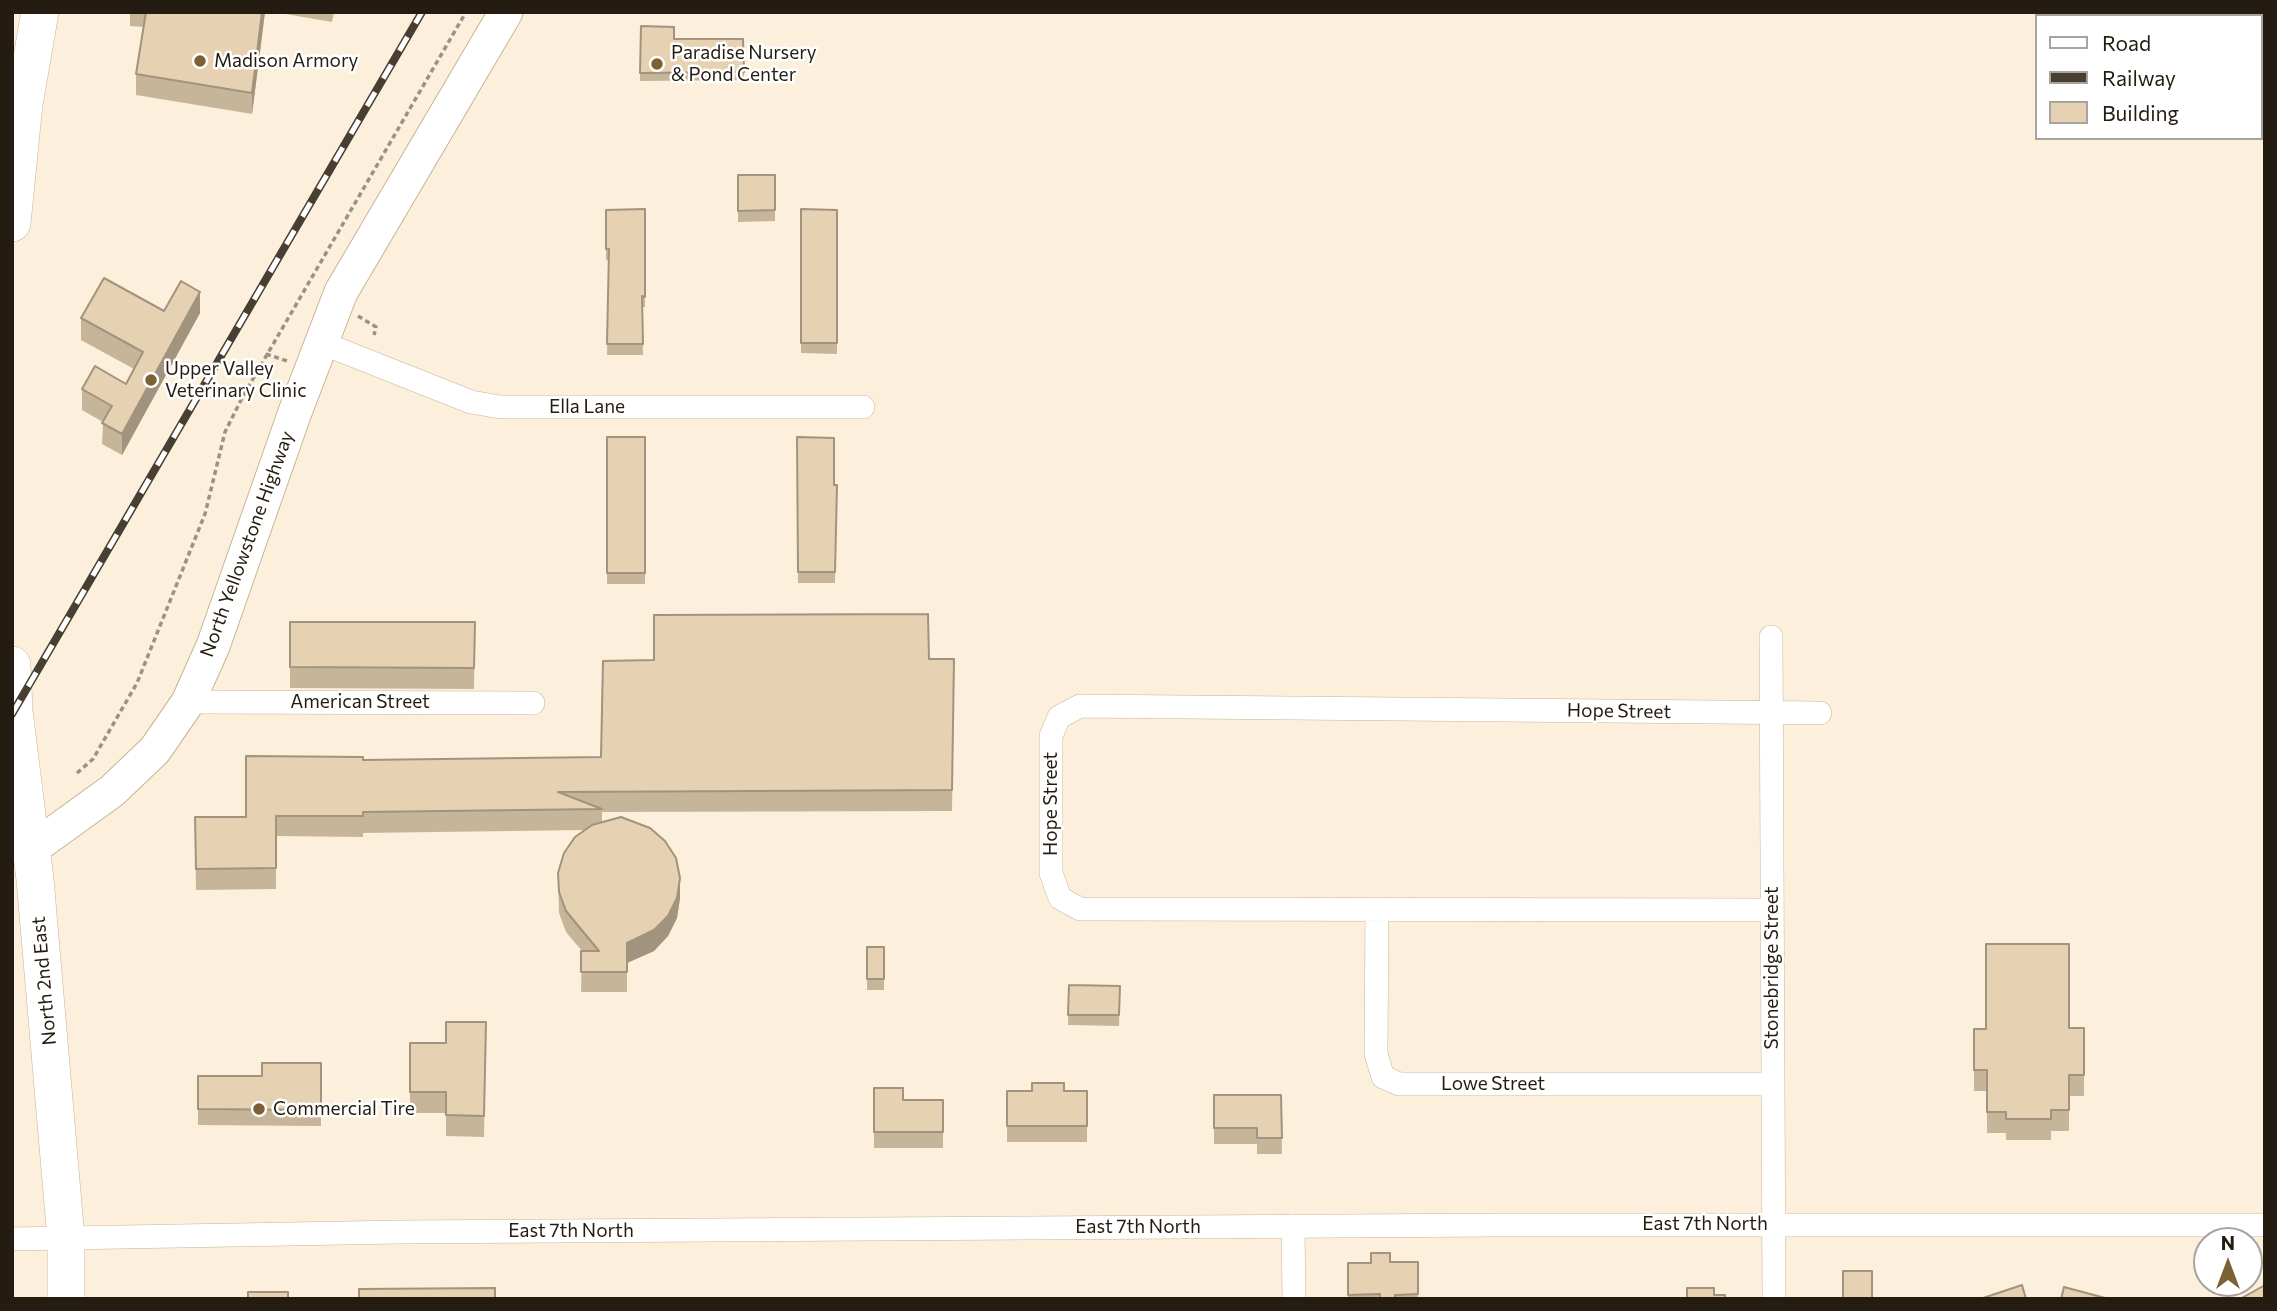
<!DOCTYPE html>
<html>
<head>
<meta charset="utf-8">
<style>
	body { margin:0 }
	#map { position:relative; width:2277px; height:1311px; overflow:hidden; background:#fcf0dd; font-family:Commissioner,sans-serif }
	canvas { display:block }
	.frame { position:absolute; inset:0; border:14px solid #241c10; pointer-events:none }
	.legend { position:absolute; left:2035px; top:14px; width:228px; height:126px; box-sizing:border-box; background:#fff; border:2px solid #a7a49f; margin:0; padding:9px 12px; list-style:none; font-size:21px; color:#241c10 }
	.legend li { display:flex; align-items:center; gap:14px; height:35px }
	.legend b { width:35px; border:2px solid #a7a49f }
	.north { position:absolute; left:2193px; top:1227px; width:70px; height:70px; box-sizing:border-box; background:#fff; border:2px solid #a7a49f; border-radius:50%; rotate:0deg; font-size:19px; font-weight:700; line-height:28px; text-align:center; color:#241c10 }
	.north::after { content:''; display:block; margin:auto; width:24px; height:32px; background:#7b6133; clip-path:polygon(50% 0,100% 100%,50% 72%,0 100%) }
</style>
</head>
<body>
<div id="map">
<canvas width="2277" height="1311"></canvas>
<div class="frame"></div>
<ul class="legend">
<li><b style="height:9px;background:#fff"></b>Road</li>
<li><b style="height:9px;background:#483f32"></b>Railway</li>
<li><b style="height:19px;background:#e6d2b2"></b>Building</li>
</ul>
<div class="north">N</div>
</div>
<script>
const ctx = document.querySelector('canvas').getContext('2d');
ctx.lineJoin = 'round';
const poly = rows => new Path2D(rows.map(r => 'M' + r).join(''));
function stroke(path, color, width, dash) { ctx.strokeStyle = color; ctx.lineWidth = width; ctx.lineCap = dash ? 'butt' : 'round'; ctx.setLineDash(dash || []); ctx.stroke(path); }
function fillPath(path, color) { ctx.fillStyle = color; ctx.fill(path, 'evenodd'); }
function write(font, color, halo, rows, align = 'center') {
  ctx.font = font + ' Commissioner,sans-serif'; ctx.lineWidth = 5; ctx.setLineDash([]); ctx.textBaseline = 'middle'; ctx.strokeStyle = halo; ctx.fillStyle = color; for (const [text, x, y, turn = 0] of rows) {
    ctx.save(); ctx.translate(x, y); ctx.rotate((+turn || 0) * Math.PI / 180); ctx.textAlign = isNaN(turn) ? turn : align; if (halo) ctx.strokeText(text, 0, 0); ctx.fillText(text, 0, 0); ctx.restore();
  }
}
const minor = poly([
	[322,343,471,402,500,407,863,407],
	[1771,637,1774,1299],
	[188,702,533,703],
	[1377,909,1376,1054,1383,1077,1399,1084,1773,1084],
	[1772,910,1080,909,1060,898,1051,873,1051,736,1059,717,1080,706,1820,713],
	[1293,1226,1294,1299],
	[12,1239,400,1232,1500,1225,2265,1225]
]);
const secondary = poly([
	[33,848,112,791,155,750,188,702,213,646,295,412,341,292,506,12]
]);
const primary = poly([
	[12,223,24,104,40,12],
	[12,665,14,711,35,879,66,1239,66,1299]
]);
stroke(minor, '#c7b495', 24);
stroke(secondary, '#c7b495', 35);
stroke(primary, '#c7b495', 38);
stroke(poly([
	[358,316,376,327,374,335],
	[266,354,287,361],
	[77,773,93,759,137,683,205,514,225,432,243,396,466,12]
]), '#9c9282', 3.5, [5, 3.5]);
stroke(minor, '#fff', 23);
stroke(secondary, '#fff', 33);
stroke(primary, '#fff', 37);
const rail = poly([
	[12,714,422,12]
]);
stroke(rail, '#483f32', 8);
stroke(rail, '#fff', 5, [16]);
fillPath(poly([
	[130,12,265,12,252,114,136,95,136,74,144,27,130,26],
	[274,12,334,12,332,22],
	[641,26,674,39,743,39,744,80,640,81],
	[738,175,775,175,775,221,738,222],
	[645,209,645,307,642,307,643,355,607,355,609,260,606,260,606,210],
	[801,209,837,210,837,354,801,353],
	[164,311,200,313,122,455,102,444,103,422,82,410,82,389,126,384,134,369,81,340,81,318],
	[607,437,645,437,645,584,607,584],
	[797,437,834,485,837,485,835,583,798,583],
	[290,622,475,622,474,689,290,688],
	[929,659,954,659,952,811,602,812,602,822,680,898,677,918,668,936,654,951,627,963,627,992,581,992,582,951,566,932,559,913,558,873,585,830,363,833,363,837,276,836,276,889,196,890,195,817,246,817,363,760,601,757],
	[867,947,884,947,884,990,867,990],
	[1069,985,1120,986,1119,1026,1068,1025],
	[486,1022,484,1137,446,1136,446,1113,410,1113,410,1043,446,1043],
	[2069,1028,2084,1075,2084,1096,2069,1096,2069,1131,2051,1131,2051,1140,2006,1140,2006,1133,1987,1133,1987,1091,1974,1091,1974,1029],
	[321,1063,321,1126,198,1125,198,1076,262,1076],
	[874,1088,903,1100,943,1100,943,1148,874,1148],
	[1007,1091,1087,1091,1087,1142,1007,1142],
	[1214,1095,1281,1095,1282,1154,1257,1154,1257,1144,1214,1144],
	[1418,1262,1418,1299,1348,1299,1348,1263]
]), '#c6b599');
fillPath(poly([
	[262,12,265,12,252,114,252,93],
	[200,292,200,313,122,455,122,434],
	[680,878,680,898,677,918,668,936,654,951,627,963,627,943]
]), '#a1937d');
const building = poly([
	[146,12,262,12,252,93,136,74,146,12],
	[641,26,674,27,674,39,743,39,744,72,640,73,641,26],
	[738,175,775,175,775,210,738,211,738,175],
	[645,209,645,297,642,296,643,344,607,344,609,249,606,249,606,210,645,209],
	[801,209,837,210,837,343,801,343,801,209],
	[104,278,164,311,181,281,200,292,122,434,102,423,112,406,82,389,95,366,126,384,143,352,81,318,104,278],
	[607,437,645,437,645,573,607,573,607,437],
	[797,437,834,438,834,485,837,485,835,572,798,572,797,437],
	[928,614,929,659,954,659,952,790,558,792,602,809,363,812,363,816,276,816,276,868,196,869,195,817,246,817,246,756,363,757,363,760,601,757,603,661,654,660,654,615,928,614],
	[290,622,475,622,474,668,290,667,290,622],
	[621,817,650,828,665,841,676,858,680,878,677,898,668,916,654,930,627,943,627,972,581,972,581,951,599,951,566,911,559,892,558,873,564,853,575,837,592,825,621,817],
	[1986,944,2069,944,2069,1028,2084,1028,2084,1075,2069,1075,2069,1110,2051,1110,2051,1119,2006,1119,2006,1112,1987,1112,1987,1070,1974,1070,1974,1029,1986,1029,1986,944],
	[867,947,884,947,884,979,867,979,867,947],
	[1069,985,1120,986,1119,1015,1068,1015,1069,985],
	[446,1022,486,1022,484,1116,446,1115,446,1092,410,1092,410,1043,446,1043,446,1022],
	[262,1063,321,1063,321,1110,198,1109,198,1076,262,1076,262,1063],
	[1032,1083,1064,1083,1064,1091,1087,1091,1087,1126,1007,1126,1007,1091,1032,1091,1032,1083],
	[874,1088,903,1088,903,1100,943,1100,943,1132,874,1132,874,1088],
	[1214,1095,1281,1095,1282,1138,1257,1138,1257,1128,1214,1128,1214,1095],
	[1371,1253,1390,1253,1390,1262,1418,1262,1418,1294,1395,1295,1395,1299,1380,1299,1380,1294,1348,1295,1348,1263,1371,1263,1371,1253],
	[1843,1271,1872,1271,1872,1299,1843,1299,1843,1271],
	[2022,1285,2026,1299,1980,1299,2022,1285],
	[2265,1285,2265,1299,2240,1299,2265,1285],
	[2064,1287,2109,1299,2061,1299,2064,1287],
	[495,1288,495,1299,359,1299,359,1289,495,1288],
	[1687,1288,1714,1288,1714,1295,1725,1295,1725,1299,1687,1299,1687,1288],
	[248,1292,288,1292,288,1299,248,1299,248,1292]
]);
fillPath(building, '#e6d2b2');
stroke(building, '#a1937d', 2);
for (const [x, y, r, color] of [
	[200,61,7,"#7b6133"],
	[657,64,7,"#7b6133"],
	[151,380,7,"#7b6133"],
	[259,1109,7,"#7b6133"]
]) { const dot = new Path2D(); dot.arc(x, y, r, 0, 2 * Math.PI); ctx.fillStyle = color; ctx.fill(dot); stroke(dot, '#fff', 2.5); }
write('19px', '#241c10', '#fff', [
	["Paradise Nursery",671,53],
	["& Pond Center",671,75],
	["Madison Armory",214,61],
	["Upper Valley",165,369],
	["Veterinary Clinic",165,391],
	["Commercial Tire",273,1109]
], 'left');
write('19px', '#241c10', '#fff', [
	["Ella Lane",587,407],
	["North Yellowstone Highway",247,544,-70],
	["American Street",360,702],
	["Hope Street",1619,711,1],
	["Hope Street",1051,804,-90],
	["Stonebridge Street",1772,968,-90],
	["North 2nd East",44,981,-95],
	["Lowe Street",1493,1084],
	["East 7th North",1705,1224],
	["East 7th North",1138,1227],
	["East 7th North",571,1231]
]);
</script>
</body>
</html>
